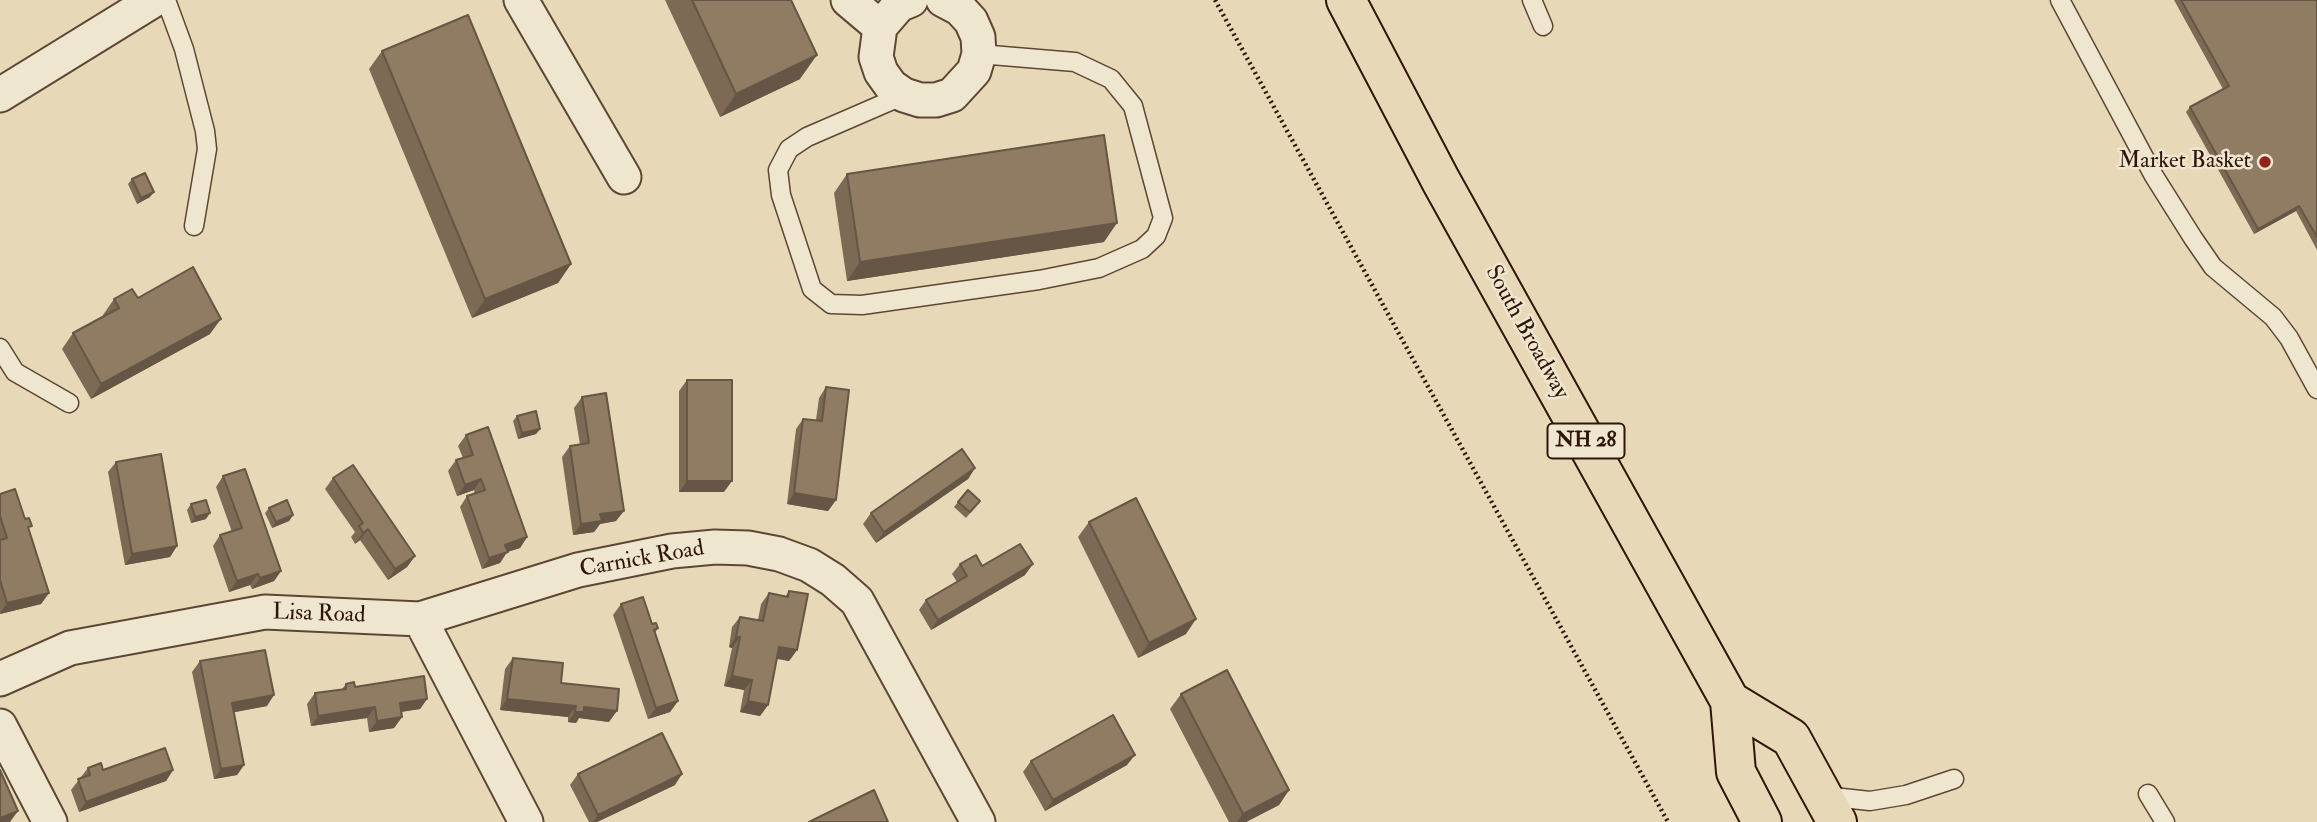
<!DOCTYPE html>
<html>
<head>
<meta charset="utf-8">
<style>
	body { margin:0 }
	canvas { display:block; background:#e7d9b7 }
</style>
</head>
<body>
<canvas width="2317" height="822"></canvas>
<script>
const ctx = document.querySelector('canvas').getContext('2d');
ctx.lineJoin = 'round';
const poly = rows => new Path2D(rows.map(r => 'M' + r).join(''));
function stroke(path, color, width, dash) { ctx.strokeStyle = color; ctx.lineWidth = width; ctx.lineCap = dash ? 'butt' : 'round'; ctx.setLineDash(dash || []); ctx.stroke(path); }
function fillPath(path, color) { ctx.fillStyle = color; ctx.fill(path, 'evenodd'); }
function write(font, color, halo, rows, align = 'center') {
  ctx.font = font + ' "IM FELL Double Pica",serif'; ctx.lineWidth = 5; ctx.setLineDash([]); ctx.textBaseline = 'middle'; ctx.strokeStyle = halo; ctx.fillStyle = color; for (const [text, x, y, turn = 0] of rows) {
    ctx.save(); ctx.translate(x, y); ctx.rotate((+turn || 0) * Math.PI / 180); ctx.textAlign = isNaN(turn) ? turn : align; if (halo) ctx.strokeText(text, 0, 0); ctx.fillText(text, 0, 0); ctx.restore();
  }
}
const lane = poly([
	[166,0,184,49,205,131,207,149,194,226],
	[1532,0,1543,26],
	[2060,0,2154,176,2193,238,2213,267,2273,317,2289,338,2317,389],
	[904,95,807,137,789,149,778,170,781,195,812,289,831,304,862,305,1039,280,1099,268,1142,249,1156,236,1163,218,1133,106,1111,79,1075,62,979,54],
	[0,348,15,372,69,403],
	[2148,794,2165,822],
	[1824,796,1870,801,1906,795,1954,779]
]);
const street = poly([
	[521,0,624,177],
	[848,0,880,27],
	[911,0,899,5,880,27,876,57,881,72,891,86,904,95,920,100,936,100,952,95,974,71,979,54,978,37,971,21,960,9,943,0],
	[0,95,154,0],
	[420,619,578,570,672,551,715,547,748,548,779,554,809,565,833,580,857,601,978,822],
	[0,679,70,648,265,612,420,619,526,822],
	[0,726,50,822]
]);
const primary = poly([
	[1346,0,1441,181,1730,701,1736,772,1762,822],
	[1730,701,1791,738,1837,822]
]);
stroke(lane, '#5e4634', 21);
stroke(street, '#5e4634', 37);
stroke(primary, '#311508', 42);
stroke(poly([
	[1215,0,1668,822]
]), '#311508', 4.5, [2, 3.5]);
stroke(lane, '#efe6d0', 18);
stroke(street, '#efe6d0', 33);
stroke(primary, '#e7d9b7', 38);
fillPath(poly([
	[665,0,791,0,800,79,720,117],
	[2174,0,2317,0,2317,250,2296,211,2254,234,2186,112,2190,107,2223,89],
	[382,51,571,264,558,283,472,318,369,69],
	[847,174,1104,242,847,281,834,193],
	[132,179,150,197,137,204,128,184],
	[138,298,210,334,91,399,62,349,73,333,104,316,103,315,114,299],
	[687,380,724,492,679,492,679,391],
	[826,387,836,500,828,511,787,504,796,429,803,419,816,420,819,398],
	[582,397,616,521,600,524,594,532,573,535,562,457,570,446,580,445,574,408],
	[517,416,540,429,536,434,518,439,513,421],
	[466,435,527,537,520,548,507,552,500,563,482,569,460,507,467,496,475,494,474,490,457,496,448,471,456,460,463,458,458,446],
	[116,462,177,546,170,557,125,565,108,472],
	[975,468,968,479,876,543,863,524,871,513],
	[223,476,281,571,274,581,252,589,250,585,229,592,213,546,220,535,232,532,216,487],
	[333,478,415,556,407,567,388,580,360,540,355,544,351,537,355,532,325,489],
	[0,494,29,530,49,593,41,604,0,614],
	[980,501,966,518,954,507,958,502],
	[191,504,206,519,191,523,187,510],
	[269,508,293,515,289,521,272,528,265,513],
	[1089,522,1186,634,1138,658,1078,537],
	[960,564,982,566,1025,575,931,630,919,610,926,600,957,582,952,574],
	[789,591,797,650,789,661,777,659,768,705,760,716,740,712,744,690,724,686,732,648,729,647,732,627,740,617,758,620,761,604,769,593,785,597],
	[621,604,658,628,655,633,678,701,670,712,648,719,613,615],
	[513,658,561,683,609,722,579,718,576,723,568,722,568,717,500,710,505,669],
	[200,661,267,706,234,712,244,765,237,775,214,779,192,672],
	[346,684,355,687,427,699,420,709,401,712,402,717,394,728,369,732,367,718,311,726,307,704,315,693,342,689],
	[1181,694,1289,790,1279,805,1246,822,1229,822,1170,709],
	[1031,761,1127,765,1045,811,1023,772],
	[88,768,103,770,173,770,166,781,79,812,71,790],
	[578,774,675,785,597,822,589,822,570,785]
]), '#7c6a55');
fillPath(poly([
	[817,55,800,79,720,117,736,94],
	[154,192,150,197,137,204,141,198],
	[2299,206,2296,211,2254,234,2258,229],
	[1117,223,1104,242,847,281,860,262],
	[571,264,558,283,472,318,485,299],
	[221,319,210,334,91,399,101,384],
	[540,429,536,434,518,439,522,433],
	[975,468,968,479,876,543,884,532],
	[481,479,474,490,457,496,465,485],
	[687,481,732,481,724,492,679,492],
	[794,493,836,500,828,511,787,504],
	[624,511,616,521,600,524,594,532,573,535,581,524,600,514],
	[210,513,206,519,191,523,195,517],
	[293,515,289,521,272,528,276,522],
	[368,529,360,540,355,544,363,533],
	[527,537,520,548,507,552,500,563,482,569,489,558,505,545],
	[177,546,170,557,125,565,132,554],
	[415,556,407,567,388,580,395,569],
	[1033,564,1025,575,931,630,938,620],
	[281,571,274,581,252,589,260,578],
	[258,574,250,585,229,592,237,581],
	[49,593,41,604,0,614,7,603],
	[1196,619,1186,634,1138,658,1149,643],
	[736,637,740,637,732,648,729,647],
	[779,647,797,650,789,661,771,657],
	[732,676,752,680,744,690,724,686],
	[274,695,267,706,225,714,232,703],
	[427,699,420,709,392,713,400,703],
	[507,699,576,706,568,717,500,710],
	[678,701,670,712,648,719,656,708],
	[748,701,768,705,760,716,740,712],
	[375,707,367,718,311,726,318,716],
	[584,707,617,711,609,722,579,718,576,723,568,722,575,712],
	[402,717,394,728,369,732,377,721],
	[1135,755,1127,765,1045,811,1053,800],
	[244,765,237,775,214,779,221,769],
	[173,770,166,781,79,812,86,802],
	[682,774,675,785,597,822,593,822,598,815],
	[1289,790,1279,805,1246,822,1237,822,1243,814],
	[18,811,10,822,0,822,0,818]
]), '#655645');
const building = poly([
	[692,0,791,0,817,55,736,94,692,0],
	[2181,0,2317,0,2317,237,2299,206,2258,229,2190,107,2229,86,2181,0],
	[468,15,571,264,485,299,382,51,468,15],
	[1104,135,1117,223,860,262,847,174,1104,135],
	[145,173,154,192,141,198,132,179,145,173],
	[193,267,221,319,101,384,73,333,119,308,114,299,132,289,138,298,193,267],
	[687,380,732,380,732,481,687,481,687,380],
	[826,387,849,390,836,500,794,493,803,419,822,421,826,387],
	[606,393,624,511,600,514,602,521,581,524,570,446,589,443,582,397,606,393],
	[536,411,540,429,522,433,517,416,536,411],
	[488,427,527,537,505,545,508,552,489,558,467,496,485,490,481,479,465,485,456,460,473,455,466,435,488,427],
	[962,449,975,468,884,532,871,513,962,449],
	[161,454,177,546,132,554,116,462,161,454],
	[353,465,415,556,395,569,368,529,363,533,359,526,363,523,333,478,353,465],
	[245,469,281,571,260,578,258,574,237,581,220,535,242,528,223,476,245,469],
	[15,489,25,519,29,518,32,526,28,527,49,593,7,603,0,580,0,540,7,538,0,516,0,494,15,489],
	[968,490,980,501,970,512,958,502,968,490],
	[1136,498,1196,619,1149,643,1089,522,1136,498],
	[206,500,210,513,195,517,191,504,206,500],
	[287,500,293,515,276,522,269,508,287,500],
	[1020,544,1033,564,938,620,926,600,967,576,960,564,976,555,982,566,1020,544],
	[789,591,808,594,797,650,779,647,768,705,748,701,752,680,732,676,740,637,736,637,740,617,763,621,769,593,788,597,789,591],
	[643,597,652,624,656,623,658,628,654,630,678,701,656,708,621,604,643,597],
	[265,650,274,695,232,703,244,765,221,769,200,661,265,650],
	[513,658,563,663,561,683,619,689,617,711,584,707,584,712,575,712,576,706,507,699,513,658],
	[1227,670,1289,790,1243,814,1181,694,1227,670],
	[424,676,427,699,400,703,402,717,377,721,375,707,318,716,315,693,346,689,346,684,354,682,355,687,424,676],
	[1113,715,1135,755,1053,800,1031,761,1113,715],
	[662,733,682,774,598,815,578,774,662,733],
	[165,748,173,770,86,802,78,779,90,775,88,768,101,763,103,770,165,748],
	[0,770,18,811,0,818,0,770],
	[874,790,888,822,809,822,874,790]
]);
fillPath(building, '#907b63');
stroke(building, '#655645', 2);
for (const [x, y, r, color] of [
	[2265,162,7,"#8f2418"]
]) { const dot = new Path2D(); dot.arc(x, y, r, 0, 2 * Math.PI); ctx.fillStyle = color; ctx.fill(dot); stroke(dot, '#efe6d0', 2.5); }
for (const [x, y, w] of [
	[1586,441,77]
]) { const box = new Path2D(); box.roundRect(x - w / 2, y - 17.5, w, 35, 5); ctx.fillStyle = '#efe6d0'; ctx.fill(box); stroke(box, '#311508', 2); }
write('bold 21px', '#311508', null, [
	["NH 28",1586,441]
]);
write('23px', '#311508', '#efe6d0', [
	["Market Basket",2251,162]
], 'right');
write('23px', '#311508', '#efe6d0', [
	["South Broadway",1526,333,61],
	["Carnick Road",642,560,-10],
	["Lisa Road",319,615,2]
]);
</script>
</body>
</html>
